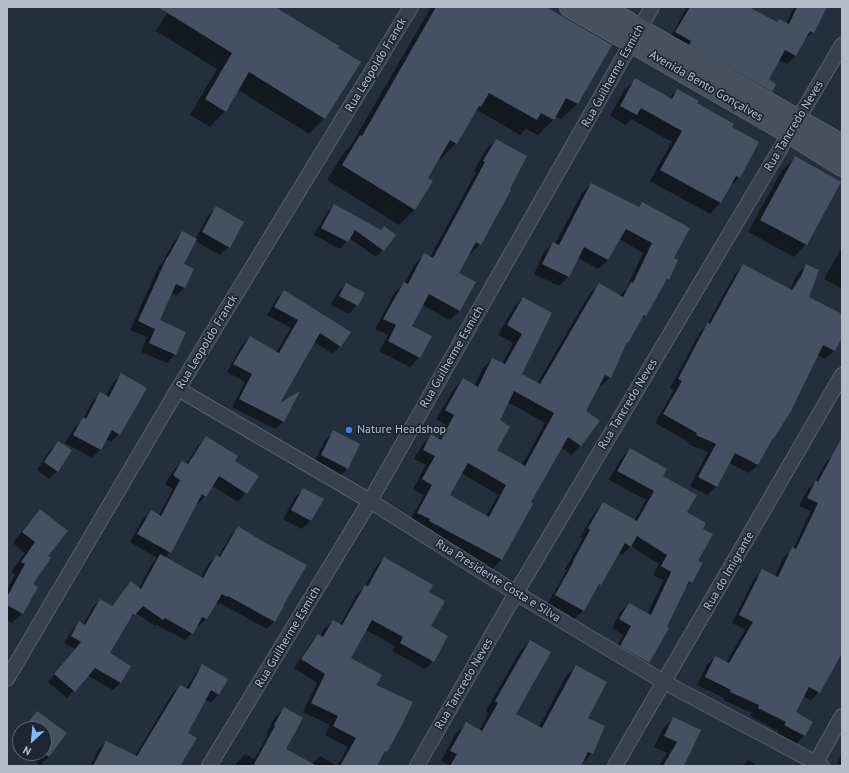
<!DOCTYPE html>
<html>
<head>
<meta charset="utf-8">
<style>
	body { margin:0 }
	#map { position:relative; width:849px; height:773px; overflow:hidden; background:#242f3e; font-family:"PT Sans",sans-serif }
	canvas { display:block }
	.frame { position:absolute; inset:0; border:8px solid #b4bcc9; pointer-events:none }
	.north { position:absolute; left:12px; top:721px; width:40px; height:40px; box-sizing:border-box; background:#1d2633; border:1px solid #59626f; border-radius:50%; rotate:207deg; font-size:11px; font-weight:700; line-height:16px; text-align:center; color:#b4bcc9 }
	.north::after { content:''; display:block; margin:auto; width:14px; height:18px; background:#8ab4f8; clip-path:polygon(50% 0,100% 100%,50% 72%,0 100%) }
</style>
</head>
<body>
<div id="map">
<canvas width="849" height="773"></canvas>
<div class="frame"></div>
<div class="north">N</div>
</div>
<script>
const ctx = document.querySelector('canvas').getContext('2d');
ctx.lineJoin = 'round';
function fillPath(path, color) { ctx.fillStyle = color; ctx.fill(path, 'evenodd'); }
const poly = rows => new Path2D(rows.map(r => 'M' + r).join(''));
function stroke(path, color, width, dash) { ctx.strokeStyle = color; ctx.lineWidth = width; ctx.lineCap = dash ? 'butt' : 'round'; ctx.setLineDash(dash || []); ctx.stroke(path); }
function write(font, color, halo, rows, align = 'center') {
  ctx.font = font + ' "PT Sans",sans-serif'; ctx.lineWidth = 3.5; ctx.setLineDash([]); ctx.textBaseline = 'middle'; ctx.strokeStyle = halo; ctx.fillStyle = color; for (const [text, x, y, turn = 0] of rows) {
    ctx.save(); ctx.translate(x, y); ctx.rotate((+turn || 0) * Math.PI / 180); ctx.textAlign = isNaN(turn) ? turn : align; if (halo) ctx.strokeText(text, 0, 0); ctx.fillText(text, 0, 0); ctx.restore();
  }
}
fillPath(poly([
	[171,7,273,7,324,118,309,134,238,90,225,111,210,127,190,115,217,69,156,31],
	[431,7,544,7,611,45,577,104,561,119,555,116,553,120,538,135,526,129,520,135,477,110,456,143,441,159,439,157,426,179,431,182,414,210,399,225,327,180,345,151,350,147],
	[687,7,747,7,776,23,779,20,786,24,794,7,825,7,813,32,804,40,796,56,787,64,778,60,767,80,771,91,762,100,668,41],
	[635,80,669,98,677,90,731,127,758,142,739,178,728,188,720,203,710,214,650,181,672,142,631,119,626,125,610,116,624,90],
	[496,140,480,244,470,254,469,253,458,273,475,283,459,311,450,320,422,305,410,326,430,337,419,358,410,367,379,351,388,335,375,329,395,292,405,283,415,264,425,255,430,257,476,172,474,171,486,149],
	[795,158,806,244,794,257,748,232,782,170],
	[591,184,638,207,642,203,672,259,677,261,668,280,662,285,645,316,639,322,628,342,624,345,610,377,601,386,599,385,585,411,599,421,580,446,571,455,561,447,529,503,532,504,501,560,492,569,420,530,409,522,424,495,413,489,426,465,414,459,422,445,431,436,438,439,445,424,436,419,454,389,463,379,474,386,483,368,492,359,502,364,513,343,498,335,514,307,523,298,550,313,521,375,537,384,590,293,599,284,620,296,626,289,643,253,619,239,608,260,598,269,577,257,568,277,559,286,534,274,544,252,554,243,555,244,582,193],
	[508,402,545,423,522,465,496,451,499,421],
	[461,473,498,495,486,516,449,496],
	[334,205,383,250,376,257,349,238,340,249,314,235,327,212],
	[216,208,229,247,220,255,195,241,183,265,185,287,176,296,171,293,158,321,175,354,167,363,141,352,147,337,130,330,159,266,162,263,174,241,182,232,195,239,208,216],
	[842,247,842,289,824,279],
	[743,265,790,290,797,274,806,266,808,297,842,316,842,336,834,351,825,359,817,355,758,465,749,473,729,463,716,487,707,495,690,486,708,452,688,444,689,442,655,423,674,390,670,388,700,332,706,326,735,274],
	[346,284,357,305,349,314,331,305,338,292],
	[284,291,340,346,333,354,314,342,277,406,298,394,283,422,275,429,232,407,245,382,227,372,242,345,250,337,276,353,291,328,267,315,277,298],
	[122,375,119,434,111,442,106,439,100,450,92,458,65,443,75,427,83,419,92,402,101,394,106,396,113,383],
	[334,432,359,445,347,469,338,477,313,464,325,440],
	[207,437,234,461,246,493,238,502,212,485,205,496,197,505,196,504,170,552,165,558,201,578,209,563,216,556,218,557,231,535,239,528,281,606,274,622,267,629,220,603,219,604,216,602,206,619,199,626,197,625,192,633,185,640,157,625,155,626,136,613,128,621,109,654,130,666,120,683,113,690,87,675,67,698,48,682,75,649,64,643,72,630,79,623,83,625,93,607,100,600,111,606,131,582,139,588,153,562,157,558,130,542,142,520,151,512,158,516,173,489,165,484,174,470,183,462,186,464,198,446],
	[842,437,842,651,819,692,811,700,803,696,794,713,804,736,796,744,777,733,778,731,750,716,752,713,723,700,724,698,697,685,707,665,715,657,726,663,745,630,732,623,754,579,762,571,775,576,784,557,793,549,811,511,799,506,808,489,815,482,826,462,832,456],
	[58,442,57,471,49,479,37,470,50,450],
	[630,449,661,476,686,512,702,529,697,561,691,582,683,590,649,663,640,671,612,655,623,635,612,628,620,612,629,604,647,614,664,580,653,575,659,564,631,546,622,555,618,553,600,584,594,591,583,611,574,619,547,604,567,570,565,569,583,538,580,537,595,512,603,503,634,521,646,500,609,480,621,458],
	[304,489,311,520,302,529,283,519,295,497],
	[40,510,47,556,31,584,23,613,12,623,9,621,7,624,7,590,15,575,11,572,25,553,13,543,30,521],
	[384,558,428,593,433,661,425,669,392,651,395,646,366,630,350,658,375,685,386,751,381,756,375,766,234,766,245,754,254,759,268,735,266,734,275,717,284,709,285,749,312,764,320,756,337,766,348,747,325,735,330,725,303,712,317,683,294,668,310,644,318,635,320,636,324,629,333,621,340,625,357,594,365,587,376,567],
	[530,641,515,714,539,727,566,676,576,666,587,718,592,753,580,766,447,766,448,764,441,761,456,733,466,724,479,731,488,713,486,711,520,651],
	[202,666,219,694,211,702,205,699,187,733,173,766,90,766,98,750,106,742,135,756,172,694,180,686,186,689,195,674],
	[37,712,66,733,49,757,40,765,24,753,44,753,44,729,22,729],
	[673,718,683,766,659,766,667,753,654,747,663,729],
	[20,732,20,750,11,743],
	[842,753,842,765,837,763],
	[748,760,758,766,742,766]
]), '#0007');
fillPath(poly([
	[158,7,275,7,339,46,338,48,361,62,325,119,249,72,226,112,205,99,232,53],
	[436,7,546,7,612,45,578,104,566,98,554,120,541,113,537,120,489,93,481,107,479,106,457,144,450,140,428,178,433,181,415,210,342,165,360,135,362,136],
	[690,7,749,7,777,22,779,19,789,24,797,7,827,7,814,33,810,31,796,56,785,50,769,79,776,84,772,92,689,45,691,41,675,32],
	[635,78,672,99,677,89,699,101,697,103,734,124,732,127,759,142,740,178,736,176,721,203,660,170,682,131,641,108,637,115,620,106],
	[496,139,527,156,510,189,511,190,481,245,476,242,459,273,476,282,460,311,429,294,412,326,432,336,420,358,388,341,396,325,383,319,404,282,408,284,424,253,433,258,485,162,483,161],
	[795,156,841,182,807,245,760,220],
	[591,183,639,207,642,202,690,228,674,258,678,260,669,280,667,279,646,316,644,315,628,343,627,342,611,378,605,375,586,411,600,421,581,446,568,437,531,502,533,504,502,560,429,521,430,519,417,513,432,485,422,479,435,456,423,450,431,434,441,440,454,415,445,410,463,378,478,387,492,358,505,364,522,334,507,325,523,297,552,313,522,374,540,384,599,283,623,297,631,282,633,283,652,243,626,229,608,260,584,247,569,277,542,264,553,242,559,245],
	[514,391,554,413,525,466,497,450,510,427,500,420],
	[468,463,506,485,489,517,450,495],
	[334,204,381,230,384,226,396,235,384,251,355,230,348,242,321,228],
	[216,206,244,222,230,248,202,232],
	[182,231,197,239,184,264,194,269,185,288,176,284,160,320,186,332,176,355,149,343,155,329,138,321,167,257,168,257],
	[743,264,792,290,801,276,806,264,819,270,809,297,842,314,842,338,835,351,823,345,791,411,774,438,773,438,758,465,735,453,717,487,698,477,716,444,696,435,697,433,663,414,682,381,678,379,708,322,710,324],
	[346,283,365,293,358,306,339,296],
	[284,290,351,332,341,347,320,333,280,403,300,391,284,422,239,399,252,374,233,364,250,336,279,353,298,320,274,307],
	[121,373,147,388,120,435,112,430,101,450,73,435,83,417,86,419,100,392,109,397],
	[333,430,360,444,348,469,321,455],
	[206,436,238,456,235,461,259,476,247,494,219,476,206,497,202,494,171,553,137,534,151,510,161,516,180,480,173,475,182,461,188,464],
	[842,437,842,653,820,693,809,687,796,712,813,722,805,736,784,725,786,722,758,708,759,705,730,692,731,690,705,677,715,656,729,663,753,622,739,615,762,569,778,577,792,547,796,549,818,503,807,498,816,480,818,482],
	[58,441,72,450,58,472,44,462],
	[630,448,667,469,663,476,697,495,687,512,706,523,703,529,713,534,698,561,703,563,692,583,689,581,667,627,669,628,649,663,620,646,631,626,619,619,629,603,651,615,671,572,661,566,667,555,637,536,631,547,625,543,601,585,599,584,584,611,555,595,574,561,573,561,590,530,588,528,603,502,637,521,654,491,617,471],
	[303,488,324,499,311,521,291,510],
	[40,509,68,531,48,556,51,558,33,584,38,587,23,614,7,605,7,597,25,564,21,562,35,542,22,532],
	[238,526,262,541,307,565,283,606,284,606,275,622,228,596,227,597,222,594,207,619,202,617,193,634,165,618,163,620,143,606,135,615,133,614,110,653,131,666,121,683,95,668,75,692,54,674,81,642,71,636,79,621,85,625,100,599,112,606,131,581,141,589,160,554,203,578,216,555,220,557],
	[384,557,433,585,429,592,445,601,431,626,448,636,434,662,400,643,403,637,372,620,351,658,382,675,376,685,413,702,401,727,387,752,385,751,377,766,340,766,356,738,333,726,338,716,311,703,325,674,301,659,318,634,323,637,333,620,342,625,365,585,368,586],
	[530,640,551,652,516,714,542,728,576,665,607,682,588,718,605,726,593,754,588,752,581,766,450,766,457,754,450,751,466,722,482,731,498,703,495,701],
	[202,664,228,679,219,695,211,690,188,733,197,738,180,766,93,766,106,741,137,756,180,685,189,689],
	[284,707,303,718,286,749,317,766,253,766,275,726,274,725],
	[37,711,67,733,49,757,43,753,44,729,23,729],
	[673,717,701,730,684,766,663,766,677,742,664,736]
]), '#455162');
const minor = poly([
	[178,389,370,501,516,593,664,682,822,766],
	[7,679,178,389,411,7],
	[209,766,370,501,652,7],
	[417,766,516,593,842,45],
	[615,766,842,375],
	[814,766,842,716]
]);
const secondary = poly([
	[570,7,789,133,842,166],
	[603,7,639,29,842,145]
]);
stroke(minor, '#565f6c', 16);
stroke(secondary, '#565f6c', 22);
stroke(minor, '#38414e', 14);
stroke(secondary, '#465061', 20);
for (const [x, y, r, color] of [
	[349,430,4,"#3f7fe0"]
]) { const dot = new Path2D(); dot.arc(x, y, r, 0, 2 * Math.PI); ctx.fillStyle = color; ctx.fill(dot); stroke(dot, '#1d2633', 1.5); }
write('12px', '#b4bcc9', '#1d2633', [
	["Rua Leopoldo Franck",376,65,-59],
	["Rua Guilherme Esmich",613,76,-61],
	["Avenida Bento Gonçalves",706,86,30],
	["Rua Tancredo Neves",794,126,-59],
	["Rua Leopoldo Franck",207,342,-59],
	["Rua Guilherme Esmich",452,357,-60],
	["Rua Tancredo Neves",628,404,-59],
	["Rua do Imigrante",729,571,-60],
	["Rua Presidente Costa e Silva",498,581,32],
	["Rua Guilherme Esmich",288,637,-59],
	["Rua Tancredo Neves",464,684,-60]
]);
write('12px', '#b4bcc9', '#1d2633', [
	["Nature Headshop",357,430]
], 'left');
</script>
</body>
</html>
